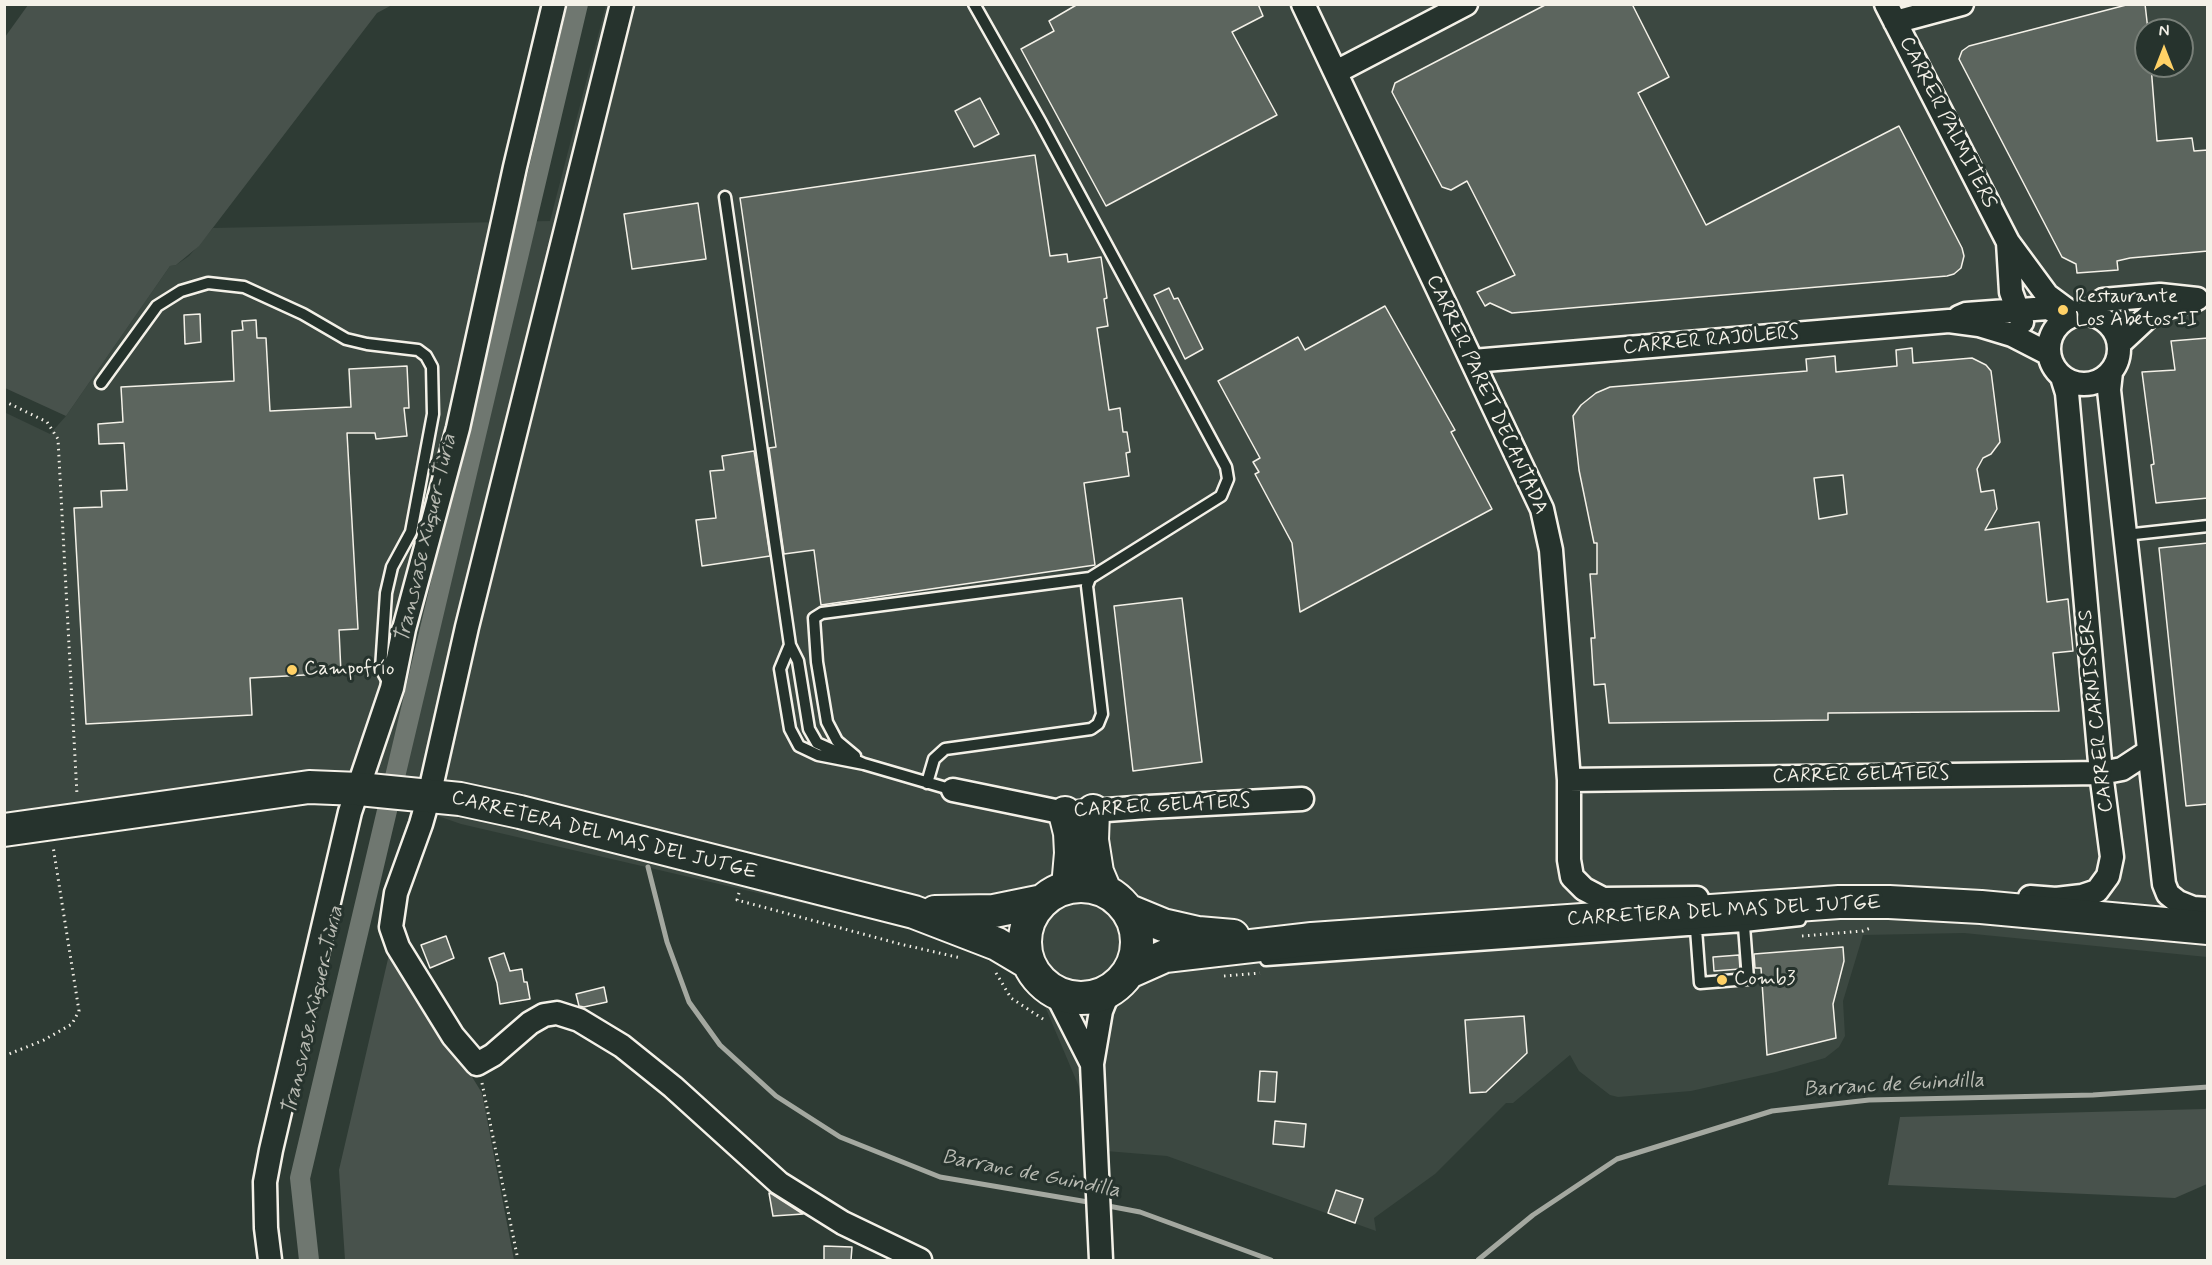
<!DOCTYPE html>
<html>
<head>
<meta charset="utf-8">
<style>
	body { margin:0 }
	#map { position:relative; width:2212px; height:1265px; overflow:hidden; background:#2e3b34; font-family:Mynerve,sans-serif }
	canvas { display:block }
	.frame { position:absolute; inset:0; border:6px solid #f4f1e8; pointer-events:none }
	.north { position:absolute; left:2134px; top:18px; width:60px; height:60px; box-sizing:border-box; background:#26332d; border:2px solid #787f78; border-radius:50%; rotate:0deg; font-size:16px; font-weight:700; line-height:24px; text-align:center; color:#f4f1e8 }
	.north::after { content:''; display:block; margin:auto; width:21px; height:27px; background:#ffd166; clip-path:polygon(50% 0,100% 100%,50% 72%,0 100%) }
</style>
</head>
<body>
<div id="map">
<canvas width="2212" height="1265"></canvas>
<div class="frame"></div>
<div class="north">N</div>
</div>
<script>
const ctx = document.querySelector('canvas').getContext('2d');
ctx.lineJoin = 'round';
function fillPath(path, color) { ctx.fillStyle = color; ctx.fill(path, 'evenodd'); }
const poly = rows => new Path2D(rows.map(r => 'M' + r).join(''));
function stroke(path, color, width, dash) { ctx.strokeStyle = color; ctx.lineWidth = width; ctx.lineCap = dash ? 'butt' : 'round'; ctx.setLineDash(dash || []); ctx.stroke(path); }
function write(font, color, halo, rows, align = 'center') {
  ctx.font = font + ' Mynerve,sans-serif'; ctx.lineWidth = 6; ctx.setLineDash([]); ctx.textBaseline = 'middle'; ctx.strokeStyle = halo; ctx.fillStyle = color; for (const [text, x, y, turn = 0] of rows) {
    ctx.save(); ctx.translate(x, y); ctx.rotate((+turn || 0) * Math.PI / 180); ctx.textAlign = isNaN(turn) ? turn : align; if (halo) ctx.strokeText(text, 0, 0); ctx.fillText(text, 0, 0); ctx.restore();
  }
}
fillPath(poly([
	[606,5,2207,5,2207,957,1964,933,1863,935,1843,1001,1845,1036,1839,1047,1825,1058,1776,1072,1691,1091,1618,1097,1610,1095,1579,1071,1570,1055,1513,1103,1506,1103,1435,1174,1374,1218,1376,1231,1167,1156,1106,1151,1028,966,917,930,461,824,346,784,5,845,4,412,50,434,66,416,170,266,176,265,189,256,213,228,550,221],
	[2146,30,2182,30,2182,66,2146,66]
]), '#3c4841');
fillPath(poly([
	[28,5,392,5,377,13,199,246,176,265,170,266,66,416,5,388,5,37],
	[391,946,482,1093,514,1260,345,1260,339,1170],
	[2207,1108,2207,1184,2175,1198,1888,1185,1900,1117,2205,1109]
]), '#48524c');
stroke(poly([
	[648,867,667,942,689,1002,720,1045,776,1096,840,1137,940,1177,1094,1203],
	[1103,1205,1140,1212,1271,1260],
	[1478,1260,1533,1215,1617,1159,1772,1111,1869,1100,2093,1095,2208,1087]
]), '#a4a8a0', 5);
stroke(poly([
	[309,1260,300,1178,578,4]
]), '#6f7770', 20);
const building = poly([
	[1078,4,1258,4,1263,16,1232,32,1277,115,1106,206,1021,49,1054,31,1049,21,1078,4],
	[1547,4,1632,4,1669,77,1638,93,1706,225,1899,126,1962,248,1964,256,1961,268,1954,274,1947,276,1512,313,1490,303,1485,306,1477,292,1515,275,1467,181,1451,190,1442,187,1392,92,1395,83,1547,4],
	[2130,4,2145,4,2148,30,2146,30,2146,66,2151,66,2157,141,2192,138,2194,151,2208,150,2208,251,2130,258,2117,261,2118,270,2077,273,2076,264,2062,257,1959,59,1962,51,1969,46,2130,4],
	[980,98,999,134,974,147,955,111,980,98],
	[1035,155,1050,256,1067,254,1068,262,1101,257,1107,298,1104,299,1108,326,1097,328,1109,410,1120,408,1123,432,1127,432,1130,452,1126,453,1129,476,1084,483,1095,565,821,605,814,550,784,554,769,448,776,447,740,198,1035,155],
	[698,203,706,259,632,269,624,214,698,203],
	[1169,288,1174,299,1178,298,1203,349,1185,359,1154,295,1169,288],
	[1385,306,1455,430,1451,432,1492,509,1300,612,1292,543,1255,474,1259,472,1253,462,1260,458,1218,381,1298,337,1305,350,1385,306],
	[200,314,201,342,185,344,184,315,200,314],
	[256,320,257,338,266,338,270,411,351,407,349,369,407,366,409,408,404,408,407,436,376,439,375,433,347,433,358,629,339,630,341,673,250,678,252,715,86,724,74,508,102,507,101,491,127,490,124,443,99,444,98,424,123,422,121,387,234,381,232,331,243,330,242,321,256,320],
	[2208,338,2208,498,2156,503,2151,465,2154,464,2142,372,2175,370,2171,341,2208,338],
	[1912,348,1913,363,1972,358,1986,365,1991,371,2000,442,1991,454,1983,458,1977,469,1981,492,1994,490,1997,509,1985,530,2039,522,2047,602,2068,599,2073,651,2053,653,2059,711,1828,713,1828,720,1609,723,1605,684,1594,685,1591,638,1595,638,1590,574,1597,574,1597,543,1594,543,1579,470,1573,416,1581,405,1596,393,1610,387,1807,371,1806,359,1835,356,1836,372,1897,366,1896,350,1912,348],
	[1843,475,1847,514,1819,519,1814,478,1843,475],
	[754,451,770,556,702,566,696,520,716,518,710,471,724,470,722,456,754,451],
	[2208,543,2208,804,2186,806,2159,548,2208,543],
	[1182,598,1202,762,1133,771,1114,606,1182,598],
	[446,936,454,958,430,968,421,945,446,936],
	[1843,947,1844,961,1833,1004,1836,1038,1767,1055,1761,968,1755,968,1754,954,1843,947],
	[504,953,510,971,522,969,524,982,527,982,530,999,500,1004,497,983,489,958,504,953],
	[1739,955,1740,969,1714,971,1713,957,1739,955],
	[604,987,607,1002,584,1007,579,1006,576,994,604,987],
	[1524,1016,1527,1053,1486,1092,1470,1093,1465,1020,1524,1016],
	[1260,1071,1277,1072,1275,1102,1258,1101,1260,1071],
	[1275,1121,1306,1124,1304,1147,1273,1144,1275,1121],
	[1336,1190,1363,1199,1355,1223,1328,1213,1336,1190],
	[769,1193,772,1194,803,1214,773,1216,769,1193],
	[824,1246,852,1247,851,1260,824,1260,824,1246]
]);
fillPath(building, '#5c655e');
stroke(building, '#f4f1e8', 1.5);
const lane = poly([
	[725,197,790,645,798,661,809,729,817,743,864,764],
	[101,383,157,306,181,291,208,283,244,287,303,314,346,339,367,344,418,350,426,356,432,367,433,414,411,532,392,567,386,593,381,669,390,685],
	[2125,535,2208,526],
	[790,645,780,669,790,729,799,746,818,755,864,764,953,790],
	[855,756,837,741,827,722,817,662,814,618,822,613,1090,578],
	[927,783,934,759,945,749,1091,729,1098,724,1102,714,1087,586,1090,578,1221,496,1228,479,1226,467,1040,121,974,4],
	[1696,929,1700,983,1748,979,1744,926],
	[1266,960,1744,926,1800,920]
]);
const street = poly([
	[622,4,467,627,429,796,421,824,396,893,391,927,398,947,453,1036,477,1064,493,1055,530,1023,544,1015,557,1013,579,1020,622,1046,673,1087,779,1183,843,1223,920,1260],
	[1303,4,1542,509,1551,550,1565,730,1569,780,1569,860,1572,877,1584,889,1603,899,1697,898],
	[1886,4,2008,242,2047,295,2074,315],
	[1895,22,1962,4],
	[1336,72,1466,4],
	[2008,242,2011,292,2022,322],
	'2049 349a35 35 0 1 1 70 0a35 35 0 1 1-70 0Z',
	[2084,314,2103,300,2160,295,2197,299],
	[1959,317,1966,314,2048,308,2067,318],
	[2119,344,2148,317,2165,308,2188,301],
	[1473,361,1949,321,1979,325,2012,335,2049,354],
	[2111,372,2109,390,2164,884,2168,894,2178,902,2193,908,2208,909],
	[1569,780,2101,773,2122,769,2148,752],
	[953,790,1065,813,1148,807,1302,799],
	[2030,897,2056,899,2082,896,2097,891,2108,876,2112,857,2101,773,2067,393,2062,377],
	[1056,993,1092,1064,1101,1011,1109,991],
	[1092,1064,1101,1260],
	[270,1260,266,1228,265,1182,271,1150,350,812,392,688,404,629,458,428,515,167,554,4]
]);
const secondary = poly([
	[1093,811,1092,840,1097,872,1105,891],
	[1065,813,1070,833,1071,853,1068,887],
	[4,830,309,787,359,789,460,799,520,812,914,912,997,944,1029,963],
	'1025 942a56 56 0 1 1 112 0a56 56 0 1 1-112 0Z',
	[1129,911,1163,925,1198,933,1233,936],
	[935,912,994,911,1043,901],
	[1129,972,1165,956,1312,939,1839,902,1889,902,1981,907,2208,928]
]);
stroke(lane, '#f4f1e8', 15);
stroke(street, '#f4f1e8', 27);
stroke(secondary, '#f4f1e8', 36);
stroke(poly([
	[4,401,47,422,58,439,77,795],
	[739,893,737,900,900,944,961,958],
	[1802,936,1863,931,1873,927],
	[996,973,1011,998,1046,1021],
	[1224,976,1260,973],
	[4,1056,44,1040,72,1024,79,1011,53,846],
	[482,1083,518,1260]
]), '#f4f1e8', 3, [1.5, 4.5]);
stroke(lane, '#26332d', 10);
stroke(street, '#26332d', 22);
stroke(secondary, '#26332d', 32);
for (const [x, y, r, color] of [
	[2063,310,6,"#ffd166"],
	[292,670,6,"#ffd166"],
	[1722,980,6,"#ffd166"]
]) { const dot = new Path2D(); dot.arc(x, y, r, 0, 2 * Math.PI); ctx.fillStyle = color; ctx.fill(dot); stroke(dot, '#26332d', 2); }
write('20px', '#f4f1e8', '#26332d', [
	["CARRER PALMITERS",1947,123,63],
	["CARRER RAJOLERS",1711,341,-5],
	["CARRER PARET DECANTADA",1486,395,65],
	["CARRER CARNISSERS",2097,711,-96],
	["CARRER GELATERS",1861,776,-1],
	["CARRER GELATERS",1162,807,-3],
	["CARRETERA DEL MAS DEL JUTGE",604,836,14],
	["CARRETERA DEL MAS DEL JUTGE",1724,912,-3]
]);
write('20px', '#f4f1e8', '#26332d', [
	["Restaurante",2075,298],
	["Los Abetos II",2075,321],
	["Campofrío",304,670],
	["Comb3",1734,980]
], 'left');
write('italic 21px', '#b8bab2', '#26332d', [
	["Transvase Xùquer-Tùria",427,539,-77],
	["Transvase Xùquer-Tùria",314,1011,-77],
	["Barranc de Guindilla",1894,1086,-3],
	["Barranc de Guindilla",1031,1175,11]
]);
</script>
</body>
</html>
